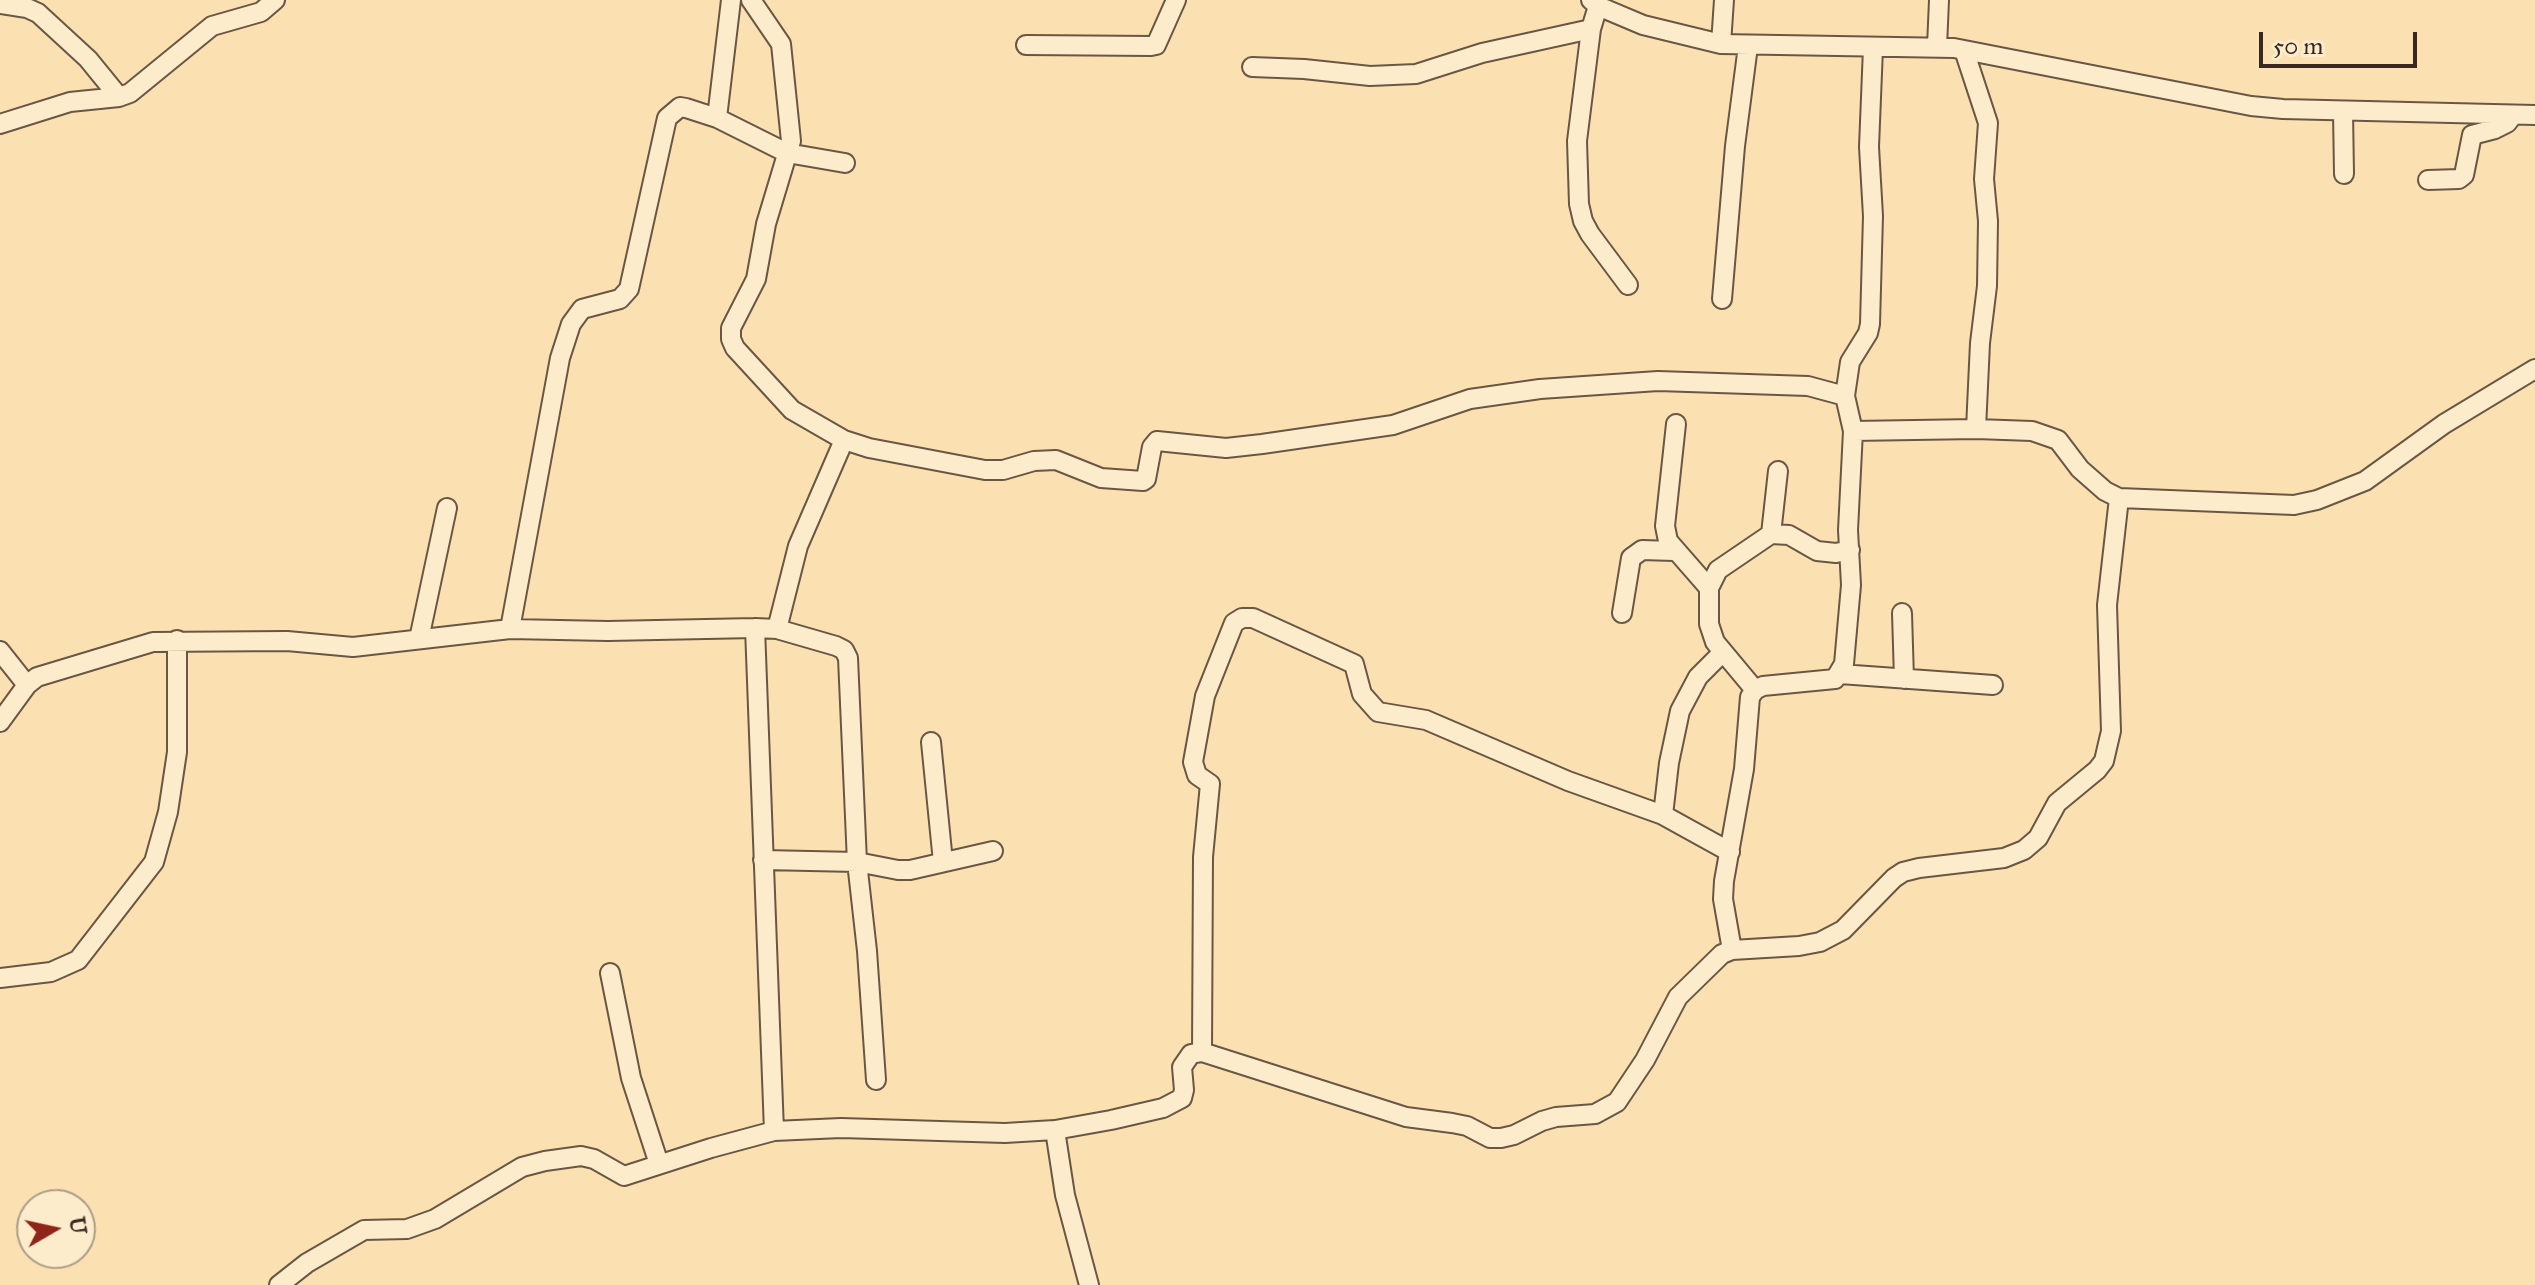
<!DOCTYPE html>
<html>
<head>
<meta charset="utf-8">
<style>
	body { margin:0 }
	#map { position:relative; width:2535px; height:1285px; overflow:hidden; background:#fbe1b1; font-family:"IM FELL Great Primer",serif }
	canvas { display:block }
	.north { position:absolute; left:16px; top:1189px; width:80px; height:80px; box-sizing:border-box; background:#fceccc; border:2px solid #ae9e88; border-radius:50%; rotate:81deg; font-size:22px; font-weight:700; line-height:32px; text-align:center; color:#392821 }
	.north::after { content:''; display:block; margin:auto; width:28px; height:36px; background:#8f2418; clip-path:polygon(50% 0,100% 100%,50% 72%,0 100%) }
	.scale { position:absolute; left:2259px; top:32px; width:158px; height:36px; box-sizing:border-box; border:4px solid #392821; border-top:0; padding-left:10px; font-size:24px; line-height:28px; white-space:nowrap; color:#392821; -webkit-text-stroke:6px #fceccc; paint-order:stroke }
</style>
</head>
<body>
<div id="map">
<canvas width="2535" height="1285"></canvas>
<div class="north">U</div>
<div class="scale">50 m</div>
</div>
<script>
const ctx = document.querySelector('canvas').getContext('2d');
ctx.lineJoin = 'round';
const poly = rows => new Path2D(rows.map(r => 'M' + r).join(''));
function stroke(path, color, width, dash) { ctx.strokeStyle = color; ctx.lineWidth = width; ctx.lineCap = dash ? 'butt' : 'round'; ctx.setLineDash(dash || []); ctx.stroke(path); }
const minor = poly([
	[751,0,781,44,791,141,766,224,756,279,731,328,731,339,735,348,792,410,844,440],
	[1591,0,1598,6,1643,25,1721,44,1954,48,2251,106,2283,109,2535,115],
	[0,4,27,8,38,13,88,59,119,97],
	[1591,29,1577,141,1579,204,1583,221,1590,234,1628,285],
	[1721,44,1724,0],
	[1026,45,1151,46,1156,45,1176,0],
	[1937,47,1939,0],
	[1964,50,1988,123,1984,179,1988,221,1987,286,1980,343,1976,429],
	[1252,67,1304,69,1370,76,1416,74,1482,53,1591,29,1598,6],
	[2343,111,2344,174],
	[717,118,731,0],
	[0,124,70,102,119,97,130,93,212,26,261,12,275,0],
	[2428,180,2459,179,2464,175,2472,135,2495,129,2507,123,2513,115],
	[1722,299,1735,146,1748,46],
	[1676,424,1665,526,1668,541,1709,588,1709,624,1715,642,1755,690],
	[1853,431,1845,396,1850,362,1868,333,1870,324,1873,216,1869,147,1873,48],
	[1771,534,1778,471],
	[1709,588,1718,570,1771,534,1789,535,1817,551,1836,553,1850,550],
	[1622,613,1631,558,1642,550,1674,551],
	[1902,613,1904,679],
	[755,628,774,1131,841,1128,1005,1133,1055,1130,1111,1120,1163,1108,1182,1098,1184,1090,1182,1067,1191,1054,1202,1052,1406,1117,1452,1123,1467,1126,1490,1138,1501,1138,1514,1135,1542,1121,1556,1117,1595,1114,1617,1102,1645,1060,1678,997,1722,954,1732,950,1799,946,1820,942,1843,930,1894,878,1903,872,1919,868,2004,858,2024,850,2038,838,2057,803,2097,770,2104,761,2107,748,2111,731,2107,605,2119,498],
	[510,629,560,358,571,324,582,309,620,299,629,289,667,118,680,107,686,108,717,118,787,153,845,163],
	[777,629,836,646,844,650,848,658,857,862,867,951,876,1080],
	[419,639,447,508],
	[0,651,27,685],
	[1840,674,1993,685],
	[0,722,27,685,37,677,153,642,287,641,353,647,510,629,608,631,755,628,777,629,798,546,844,440,869,448,985,470,1003,470,1034,461,1056,460,1101,478,1143,481,1146,479,1152,447,1157,441,1226,448,1262,444,1393,425,1470,399,1540,389,1658,381,1808,386,1845,396],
	[931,742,943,862],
	[1663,815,1669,763,1680,711,1698,677,1722,653],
	[763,860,857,862,898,870,910,870,993,851],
	[1732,950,1723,899,1724,881,1744,769,1750,697,1755,690,1763,686,1835,679,1844,664,1851,585,1848,530,1853,431,1976,429,2032,431,2058,440,2080,469,2105,491,2119,498,2294,505,2317,500,2365,481,2444,424,2535,369],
	[610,973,631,1078,659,1164],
	[0,978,51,972,78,960,154,862,168,812,177,752,177,640],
	[1202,1052,1203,857,1210,784,1197,775,1193,762,1205,696,1234,623,1242,618,1253,618,1354,664,1362,694,1378,712,1426,720,1568,781,1663,815,1730,852],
	[1055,1130,1065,1195,1089,1285],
	[279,1285,307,1263,364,1230,407,1229,435,1219,522,1167,545,1161,581,1156,594,1159,624,1176,711,1148,774,1131]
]);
stroke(minor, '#6a5645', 22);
stroke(minor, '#fceccc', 18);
</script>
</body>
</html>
